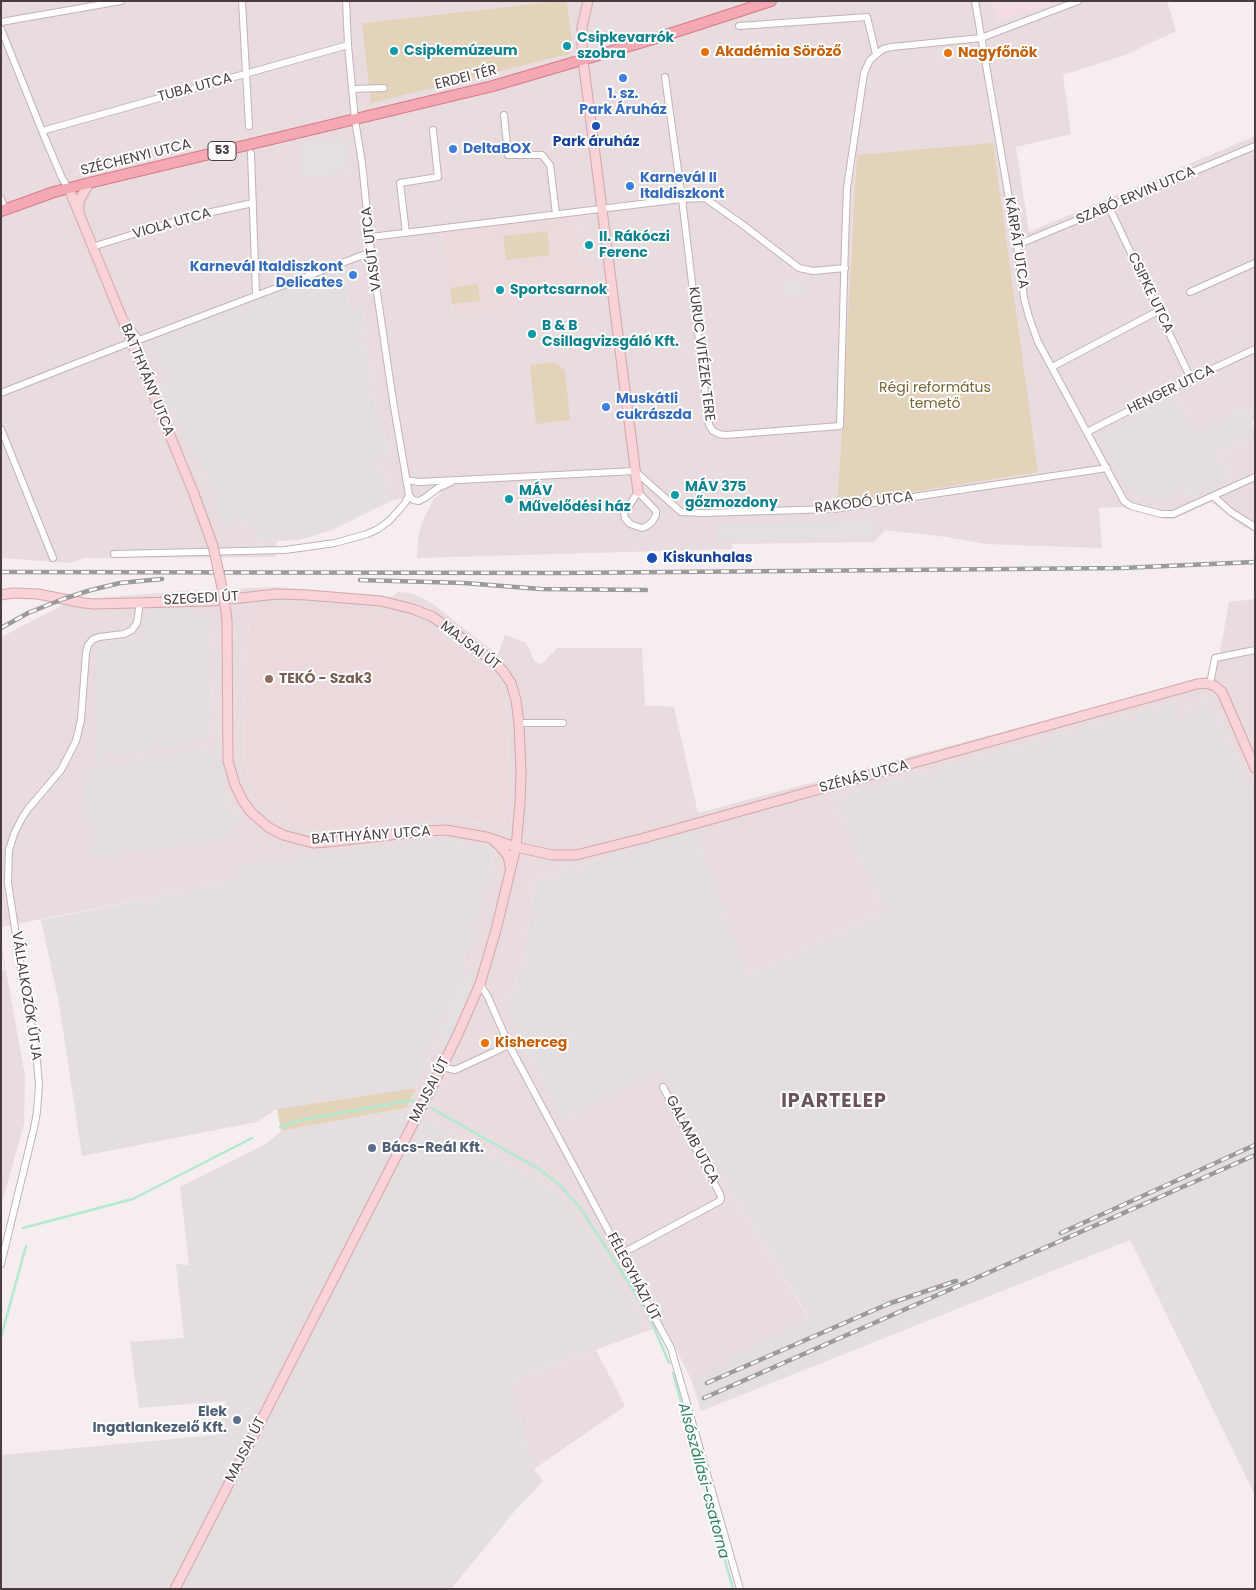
<!DOCTYPE html>
<html>
<head>
<meta charset="utf-8">
<style>
	body { margin:0 }
	#map { position:relative; width:1256px; height:1590px; overflow:hidden; background:#f5edee; font-family:Poppins,sans-serif }
	canvas { display:block }
	.frame { position:absolute; inset:0; border:2px solid #493b3e; pointer-events:none }
</style>
</head>
<body>
<div id="map">
<canvas width="1256" height="1590"></canvas>
<div class="frame"></div>
</div>
<script>
const ctx = document.querySelector('canvas').getContext('2d');
ctx.lineJoin = 'round';
function fillPath(path, color) { ctx.fillStyle = color; ctx.fill(path, 'evenodd'); }
const poly = rows => new Path2D(rows.map(r => 'M' + r).join(''));
function stroke(path, color, width, dash) { ctx.strokeStyle = color; ctx.lineWidth = width; ctx.lineCap = dash ? 'butt' : 'round'; ctx.setLineDash(dash || []); ctx.stroke(path); }
function write(font, color, halo, rows, align = 'center') {
  ctx.font = font + ' Poppins,sans-serif'; ctx.lineWidth = 4; ctx.setLineDash([]); ctx.textBaseline = 'middle'; ctx.strokeStyle = halo; ctx.fillStyle = color; for (const [text, x, y, turn = 0] of rows) {
    ctx.save(); ctx.translate(x, y); ctx.rotate((+turn || 0) * Math.PI / 180); ctx.textAlign = isNaN(turn) ? turn : align; if (halo) ctx.strokeText(text, 0, 0); ctx.fillText(text, 0, 0); ctx.restore();
  }
}
fillPath(poly([
	[1,1,559,1,362,23,573,49,567,1,992,1,998,20,1064,1,1167,1,1176,31,1125,55,1063,75,1071,134,1016,147,1029,232,1255,136,1255,409,1247,411,1245,407,1196,430,1177,394,1160,502,1181,494,1197,497,1231,481,1219,454,1255,437,1255,532,1244,527,1211,502,1174,519,1167,519,1121,507,1099,508,1102,548,986,544,946,537,885,530,874,542,732,544,732,549,417,558,418,537,423,520,434,499,442,492,393,500,380,462,390,455,371,387,363,305,349,307,345,266,149,343,164,378,158,382,202,474,226,528,247,523,251,535,257,539,277,541,275,557,85,558,70,563,1,558],
	[575,215,580,262,569,282,568,276,564,276,565,289,523,295,523,299,505,302,506,311,453,317,443,231],
	[842,427,1038,472,837,503],
	[278,587,392,597,398,592,410,593,421,597,434,605,498,655,505,635,526,643,535,662,542,664,557,648,642,648,645,705,674,707,698,813,1208,677,1212,655,1220,653,1229,602,1255,599,1255,799,1210,697,1179,715,1172,702,832,798,883,911,748,976,694,827,536,880,522,963,506,1009,563,1122,662,1072,704,1151,808,1317,691,1379,664,1325,650,1330,607,1257,575,1209,549,1186,406,1108,416,1088,465,969,464,953,487,891,493,857,487,845,466,841,439,839,238,865,238,878,183,891,1,927,1,637,63,605,81,599,186,591],
	[258,606,408,615,490,669,505,694,511,828,498,824,465,818,441,818,324,830,299,825,285,802,274,799,267,800,248,777,244,753,249,617,258,617],
	[209,617,211,719,208,740,96,645],
	[222,744,227,802,243,822,232,824,81,770],
	[1,942,25,1076,24,1124,1,1207,1,972,5,970,1,950],
	[596,1350,625,1406,534,1469,510,1381]
]), '#e8dcde');
fillPath(poly([
	[992,1,1064,1,998,20]
]), '#f3dbe2');
fillPath(poly([
	[345,266,349,306,363,305,371,387,390,455,380,463,393,500,332,530,299,540,277,541,257,539,251,535,246,523,226,529,202,474,158,382,164,378,148,342],
	[1176,393,1196,429,1246,407,1248,411,1255,409,1255,420,1252,421,1255,437,1219,454,1231,482,1197,497,1181,494,1161,502,1127,492,1099,435],
	[189,605,203,617,209,616,211,719,208,740,96,761,96,645,140,634,148,608],
	[1210,697,1255,799,1255,1495,1130,1240,701,1411,691,1379,808,1316,704,1151,662,1073,563,1122,506,1009,522,963,536,880,694,827,748,976,883,911,832,798,1172,702,1179,715],
	[222,744,227,802,243,822,232,825,234,838,94,859,80,770],
	[439,839,466,841,487,845,493,857,487,891,472,950,464,953,465,969,416,1088,277,1109,257,1122,82,1156,59,1003,41,920,183,891,238,878,237,865,410,841],
	[406,1108,549,1186,575,1209,607,1257,650,1330,510,1381,534,1469,543,1481,514,1512,451,1589,1,1589,1,1455,217,1435,226,1401,139,1408,130,1342,184,1338,176,1264,189,1265,180,1187,266,1144,281,1131]
]), '#e5dee0');
fillPath(poly([
	[575,215,580,262,591,261,593,280,569,283,568,276,564,276,565,289,523,295,523,299,506,302,507,311,453,317,442,231],
	[331,604,408,615,490,669,505,694,511,828,498,824,465,818,441,818,324,830,312,829,287,821,284,802,274,799,258,802,248,777,244,753,249,617,258,616,258,605]
]), '#ecd9dc');
fillPath(poly([
	[559,1,567,1,573,49,569,54,371,103,362,23],
	[993,143,1038,472,837,504,842,427,857,155],
	[547,231,550,255,506,260,503,236],
	[478,284,480,301,452,304,450,288],
	[554,362,565,370,570,420,536,424,530,365],
	[416,1088,406,1108,281,1131,277,1109]
]), '#e3d3bb');
fillPath(poly([
	[345,139,349,172,302,177,299,145],
	[804,279,805,294,784,296,783,280],
	[872,521,872,525,875,525,876,537,716,541,715,524],
	[465,971,476,976,447,1046,442,1046,437,1043]
]), '#e4e0e1');
stroke(poly([
	[431,1108,539,1169,560,1185,581,1209,648,1313,669,1363],
	[280,1127,301,1120,414,1100],
	[23,1228,133,1199,252,1138],
	[1,1337,26,1246],
	[673,1373,733,1589]
]), '#b2e9d0', 2.5);
const street = poly([
	[242,1,249,126],
	[346,1,348,45,355,120,362,163,371,252,393,401,409,495],
	[975,1,1017,245,1024,298,1029,317,1038,342,1124,501,1131,506,1161,514,1173,514,1255,477],
	[1,22,121,1],
	[739,26,867,17,876,54],
	[1,29,42,131,62,178,69,189],
	[353,89,384,88],
	[504,115,508,155,542,155,550,165,556,214],
	[42,131,348,45],
	[251,153,256,295],
	[1,199,5,209],
	[1109,207,1191,379],
	[406,233,400,183,438,177,433,130],
	[371,237,682,199,665,77],
	[1017,245,1255,146],
	[92,247,189,217,253,203],
	[845,268,813,271,799,268,743,225,705,198,682,199,709,425,713,431,719,434,726,435,840,426,845,243,847,188,864,73,870,60,883,49,892,47,981,38,1078,1],
	[1190,292,1255,263],
	[125,321,139,340,371,252],
	[1052,367,1158,311],
	[1,393,131,342],
	[1,429,53,558],
	[1087,432,1191,379,1255,349],
	[406,480,419,482,635,471,681,512,703,513,833,509,1107,468],
	[638,492,656,511,656,515,652,522,647,526,642,528,630,524,625,518,624,514,638,492],
	[409,495,413,500,419,501,426,497,438,488,451,482],
	[1213,496,1231,512,1255,527],
	[114,554,285,550,335,543,367,534,378,529,389,521,399,510,405,503,409,495],
	[1210,684,1215,658,1255,650],
	[519,723,563,723],
	[480,984,488,997,509,1045,671,1348,740,1589],
	[442,1067,455,1070,509,1045],
	[621,1254,716,1203,720,1201,721,1198,720,1194,663,1087],
	[1,1264,34,1128,37,1112,39,1085,36,1050,23,981,8,883,9,850,14,834,22,818,28,809,61,770,76,741,81,720,86,653,88,645,92,640,99,637,124,634,132,630,137,623,140,602]
]);
const secondary = poly([
	[588,1,582,27,582,52,638,492],
	[69,189,194,494,213,546],
	[79,211,79,201,89,183],
	[1,595,13,593,38,594,84,603,94,604,213,601,277,594,307,595,381,601,413,609,433,617,494,662,503,671,511,683,516,700,519,723,521,773,520,803,516,847,496,930,480,984,458,1034,442,1067,175,1589],
	[227,620,228,761,235,785,243,801,251,812,268,827,283,835,313,843,328,842,426,831,446,830,486,837,516,847,552,855,576,855,644,838,1197,684,1206,683,1215,686,1222,692,1255,768],
	[495,842,499,845,508,856,510,866]
]);
const primary = poly([
	[1,211,54,192,89,183,493,86,660,37,771,1]
]);
stroke(street, '#c2b3b6', 8);
stroke(secondary, '#d4a7ac', 11);
stroke(primary, '#d77988', 12);
stroke(street, '#fff', 6);
stroke(secondary, '#f9d3d7', 9);
stroke(primary, '#f3a8b3', 10);
const rail = poly([
	[1,572,561,573,1122,568,1255,562],
	[360,580,464,583,541,589,646,590],
	[1,628,28,613,63,599,91,590,120,583,162,579],
	[1061,1233,1255,1145],
	[707,1383,888,1304,956,1281],
	[704,1398,1255,1155]
]);
stroke(rail, '#9a9a9a', 4.5);
stroke(rail, '#fff', 2.5, [8]);
const secondaryBridge = poly([
	[213,546,223,592,227,620]
]);
stroke(secondaryBridge, '#d4a7ac', 11, []);
stroke(secondaryBridge, '#f9d3d7', 9);
for (const [x, y, r, color] of [
	[567,46,5,"#0f9aa8"],
	[394,51,5,"#0f9aa8"],
	[705,52,5,"#e8710a"],
	[948,53,5,"#e8710a"],
	[623,78,5,"#3f7fe0"],
	[596,126,5,"#1a4fb4"],
	[453,149,5,"#3f7fe0"],
	[630,186,5,"#3f7fe0"],
	[589,245,5,"#0f9aa8"],
	[353,275,5,"#3f7fe0"],
	[500,290,5,"#0f9aa8"],
	[532,334,5,"#0f9aa8"],
	[606,407,5,"#3f7fe0"],
	[675,495,5,"#0f9aa8"],
	[509,499,5,"#0f9aa8"],
	[652,558,6,"#1a4fb4"],
	[269,679,5,"#8d6e63"],
	[485,1043,5,"#e8710a"],
	[372,1148,5,"#5c6f8a"],
	[237,1420,5,"#5c6f8a"]
]) { const dot = new Path2D(); dot.arc(x, y, r, 0, 2 * Math.PI); ctx.fillStyle = color; ctx.fill(dot); stroke(dot, '#fff', 2); }
for (const [x, y, w] of [
	[222,151,28]
]) { const box = new Path2D(); box.roundRect(x - w / 2, y - 9.5, w, 19, 4); ctx.fillStyle = '#fff'; ctx.fill(box); stroke(box, '#493b3e', 1); }
write('bold 12px', '#493b3e', null, [
	["53",222,151]
]);
write('bold 14px', '#0d838f', '#fff', [
	["Csipkevarrók",577,38],
	["szobra",577,54],
	["Csipkemúzeum",404,51],
	["II. Rákóczi",599,237],
	["Ferenc",599,253],
	["Sportcsarnok",510,290],
	["B & B",542,326],
	["Csillagvizsgáló Kft.",542,342],
	["MÁV 375",685,487],
	["gőzmozdony",685,503],
	["MÁV",519,491],
	["Művelődési ház",519,507]
], 'left');
write('bold 14px', '#c56008', '#fff', [
	["Akadémia Söröző",715,52],
	["Nagyfőnök",958,53],
	["Kisherceg",495,1043]
], 'left');
write('14px', '#493b3e', '#fff', [
	["ERDEI TÉR",466,78,-14],
	["TUBA UTCA",195,88,-15],
	["SZÉCHENYI UTCA",136,158,-14],
	["SZABÓ ERVIN UTCA",1136,196,-23],
	["VIOLA UTCA",172,224,-16],
	["KÁRPÁT UTCA",1016,243,81],
	["VASÚT UTCA",372,249,-97],
	["CSIPKE UTCA",1150,293,64],
	["KURUC VITÉZEK TERE",701,354,83],
	["BATTHYÁNY UTCA",147,380,68],
	["HENGER UTCA",1171,390,-26],
	["RAKODÓ UTCA",864,503,-7],
	["SZEGEDI ÚT",201,599,-3],
	["MAJSAI ÚT",470,646,37],
	["SZÉNÁS UTCA",864,777,-15],
	["BATTHYÁNY UTCA",371,836,-4],
	["VÁLLALKOZÓK ÚTJA",26,996,81],
	["MAJSAI ÚT",430,1090,-63],
	["GALAMB UTCA",692,1140,62],
	["FÉLEGYHÁZI ÚT",633,1277,62],
	["MAJSAI ÚT",246,1450,-63]
]);
write('bold 14px', '#366cbe', '#fff', [
	["1. sz.",623,94,"center"],
	["Park Áruház",623,110,"center"],
	["DeltaBOX",463,149],
	["Karnevál II",640,178],
	["Italdiszkont",640,194],
	["Karnevál Italdiszkont",343,267,"right"],
	["Delicates",343,283,"right"],
	["Muskátli",616,399],
	["cukrászda",616,415]
], 'left');
write('bold 14px', '#164399', '#fff', [
	["Park áruház",596,142],
	["Kiskunhalas",663,558,"left"]
]);
write('14px', '#746534', '#fff', [
	["Régi református",935,388],
	["temető",935,404]
]);
write('bold 14px', '#785e54', '#fff', [
	["TEKÓ - Szak3",279,679]
], 'left');
write('bold 14px', '#4e5e75', '#fff', [
	["Bács-Reál Kft.",382,1148],
	["Elek",227,1412,"right"],
	["Ingatlankezelő Kft.",227,1428,"right"]
], 'left');
write('italic 15px', '#348360', '#fff', [
	["Alsószállási-csatorna",703,1481,75]
]);
ctx.letterSpacing = '1px';
write('bold 19px', '#6a5359', '#fff', [
	["IPARTELEP",834,1102]
]);
ctx.letterSpacing = '0px';
</script>
</body>
</html>
